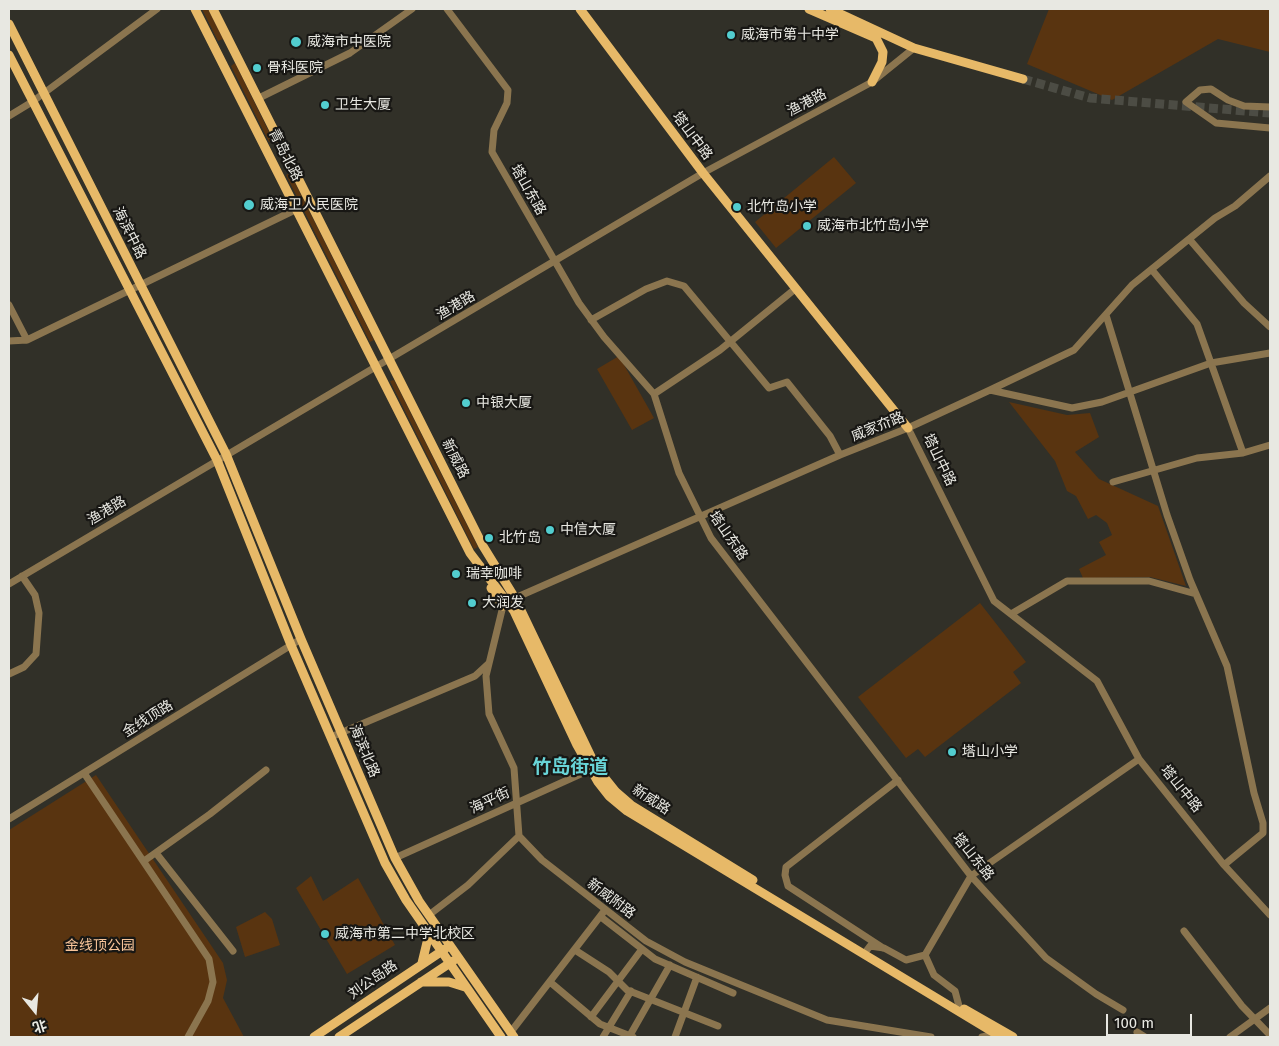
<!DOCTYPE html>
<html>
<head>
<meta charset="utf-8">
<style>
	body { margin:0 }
	#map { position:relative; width:1279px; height:1046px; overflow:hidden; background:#313028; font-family:"Fira Sans","Noto Sans SC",sans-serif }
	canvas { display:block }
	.frame { position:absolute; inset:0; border:10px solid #e8e8e2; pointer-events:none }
	.north { position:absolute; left:10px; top:986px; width:50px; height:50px; -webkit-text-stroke:4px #181714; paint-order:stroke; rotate:163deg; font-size:14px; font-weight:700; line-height:20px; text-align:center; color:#e8e8e2 }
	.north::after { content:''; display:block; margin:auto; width:18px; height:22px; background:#e8e8e2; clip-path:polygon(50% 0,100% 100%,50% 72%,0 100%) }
	.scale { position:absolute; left:1106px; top:1014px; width:86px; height:22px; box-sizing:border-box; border:2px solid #e8e8e2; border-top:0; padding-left:6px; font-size:15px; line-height:18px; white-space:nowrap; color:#e8e8e2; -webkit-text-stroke:4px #181714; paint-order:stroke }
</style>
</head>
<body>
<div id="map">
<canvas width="1279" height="1046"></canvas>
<div class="frame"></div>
<div class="north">北</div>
<div class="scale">100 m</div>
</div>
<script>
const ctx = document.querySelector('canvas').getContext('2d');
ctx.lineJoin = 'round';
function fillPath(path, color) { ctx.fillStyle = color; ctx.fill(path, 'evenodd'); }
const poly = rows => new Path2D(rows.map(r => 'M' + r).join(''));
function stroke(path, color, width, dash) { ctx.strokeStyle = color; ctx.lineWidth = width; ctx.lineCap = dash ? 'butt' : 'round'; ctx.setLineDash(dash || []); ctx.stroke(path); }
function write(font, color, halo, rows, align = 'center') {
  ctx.font = font + ' "Fira Sans","Noto Sans SC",sans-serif'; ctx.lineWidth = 4.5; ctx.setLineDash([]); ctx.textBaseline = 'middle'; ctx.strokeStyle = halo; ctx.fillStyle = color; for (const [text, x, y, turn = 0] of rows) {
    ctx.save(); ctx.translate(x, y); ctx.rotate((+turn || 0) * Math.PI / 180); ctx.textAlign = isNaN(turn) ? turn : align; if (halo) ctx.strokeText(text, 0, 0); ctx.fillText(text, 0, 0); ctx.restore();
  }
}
fillPath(poly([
	[202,9,208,9,223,39,218,41],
	[1049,9,1270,9,1270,52,1218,39,1112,100,1027,64],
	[235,63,273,140,269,142,231,66],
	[834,157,856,183,776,248,755,222],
	[290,173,374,340,370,342,286,175],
	[619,356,654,418,632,430,597,369],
	[394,380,478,547,474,549,390,381],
	[1009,402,1067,415,1090,413,1099,437,1075,452,1099,479,1158,506,1186,586,1150,577,1083,578,1079,569,1106,555,1099,542,1112,535,1107,523,1096,515,1088,519,1076,496,1067,491,1055,461],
	[980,603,1026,662,1013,672,1021,683,925,757,918,749,906,758,858,697],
	[96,775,223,963,227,980,223,998,244,1037,9,1037,9,830],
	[311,876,323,901,358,878,395,945,347,974,296,888],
	[265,912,272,919,280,945,245,957,236,927]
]), '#593410');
stroke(poly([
	[1023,79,1090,98,1270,113]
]), '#4c4c44', 9, [9, 4.5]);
stroke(poly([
	[447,9,508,90,507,103,494,130,492,152,579,303,604,337,654,394,679,473,711,538,971,876,1046,958,1096,994,1123,1010],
	[259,98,350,53,412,9],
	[1270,107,1244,106,1228,100,1211,89,1200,90,1186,102,1216,123,1270,128],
	[9,116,32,102,157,9],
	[1190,240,1244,303,1270,327],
	[1152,270,1197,324,1243,453],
	[9,305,27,340],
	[1106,315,1167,515,1190,580,1227,666,1254,793,1263,823,1263,833,1224,865],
	[591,320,646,289,667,281,684,286,769,388,787,382,830,436,840,455],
	[9,341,27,340,297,209],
	[990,390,1074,350,1132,285,1215,218,1235,206,1270,176],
	[654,394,720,350,795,289],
	[908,428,994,601,1097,681,1139,759,1224,865,1270,915],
	[1113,482,1197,458,1243,453,1270,445],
	[9,584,703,173,872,82,914,48],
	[1011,614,1067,581,1149,581,1196,594],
	[9,674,24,667,36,654,39,613,35,595,22,576],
	[331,737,475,676,488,664],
	[84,773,209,959,213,982,208,1001,188,1037],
	[9,819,301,639],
	[156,853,233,951],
	[395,858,594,768],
	[144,861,210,814,266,770],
	[429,915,468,885,519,836],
	[601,917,655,959,733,993],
	[1184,931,1242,1006,1270,1035],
	[883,948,788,886,785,875,786,867,898,780],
	[575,950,609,972,627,990,718,1026],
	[867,950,870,946,884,948,906,960,925,955,971,876,1139,759],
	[925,955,934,975,955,991,959,1006],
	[550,982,600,1024,633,1037],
	[591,1017,642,949],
	[1137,1032,1145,1037],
	[510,1033,605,910],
	[603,1037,631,991],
	[629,1037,670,965],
	[675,1037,697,977],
	[931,1037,827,1020,685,962,646,941,542,860,519,836,514,768,489,714,486,676,503,606,515,598,840,455,908,428,990,390,1072,408,1102,402,1211,363,1270,353],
	[982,1037,995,1034],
	[1230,1037,1270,1008]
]), '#8b754f', 7);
stroke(poly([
	[195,9,470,553,514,611,577,745,598,782,609,796,627,811,1001,1037],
	[213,9,483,546,515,598,596,767,616,792,631,805,753,880],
	[580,9,703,173,908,428],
	[809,9,876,38,883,52,882,62,872,82],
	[830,9,914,48,1023,79],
	[9,24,226,454,301,639,395,858,419,901,514,1037],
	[9,55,217,460,291,645,385,863,406,900,501,1037],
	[491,588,503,606],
	[422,963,429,934],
	[421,982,449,982,465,987],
	[964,1009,1013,1037],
	[314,1037,445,949],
	[339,1037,453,961]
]), '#e7b968', 9);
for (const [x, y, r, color] of [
	[731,35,5,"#52cdcf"],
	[296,42,6,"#52cdcf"],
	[257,68,5,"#52cdcf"],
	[325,105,5,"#52cdcf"],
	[249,205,6,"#52cdcf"],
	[737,207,5,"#52cdcf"],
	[807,226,5,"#52cdcf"],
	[466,403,5,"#52cdcf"],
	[550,530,5,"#52cdcf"],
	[489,538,5,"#52cdcf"],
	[456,574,5,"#52cdcf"],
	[472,603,5,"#52cdcf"],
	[952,752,5,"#52cdcf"],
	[325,934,5,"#52cdcf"]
]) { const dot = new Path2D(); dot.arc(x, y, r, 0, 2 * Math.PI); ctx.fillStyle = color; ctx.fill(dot); stroke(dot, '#181714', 2); }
write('14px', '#e8e8e2', '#181714', [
	["威海市第十中学",741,35],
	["威海市中医院",307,42],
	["骨科医院",267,68],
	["卫生大厦",335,105],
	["威海卫人民医院",260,205],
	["北竹岛小学",747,207],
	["威海市北竹岛小学",817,226],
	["中银大厦",476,403],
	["中信大厦",560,530],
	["北竹岛",499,538],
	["瑞幸咖啡",466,574],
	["大润发",482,603],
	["塔山小学",962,752],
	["威海市第二中学北校区",335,934]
], 'left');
write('14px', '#e8e8e2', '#181714', [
	["渔港路",807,103,-28],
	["塔山中路",692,136,53],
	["青岛北路",285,155,63],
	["塔山东路",528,190,60],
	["海滨中路",129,233,63],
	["渔港路",456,306,-31],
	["威家夼路",878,427,-22],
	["新威路",455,459,63],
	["塔山中路",939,460,64],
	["渔港路",107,511,-31],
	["塔山东路",728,536,55],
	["金线顶路",148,719,-32],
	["海滨北路",364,751,67],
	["塔山中路",1181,789,51],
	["新威路",651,800,33],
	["海平街",490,801,-25],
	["塔山东路",973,857,51],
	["新威附路",611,899,37],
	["刘公岛路",373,980,-35]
]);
write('14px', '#f8c499', '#181714', [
	["金线顶公园",100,946]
]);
write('bold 19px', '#68d4d7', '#181714', [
	["竹岛街道",570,768]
]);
</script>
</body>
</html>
